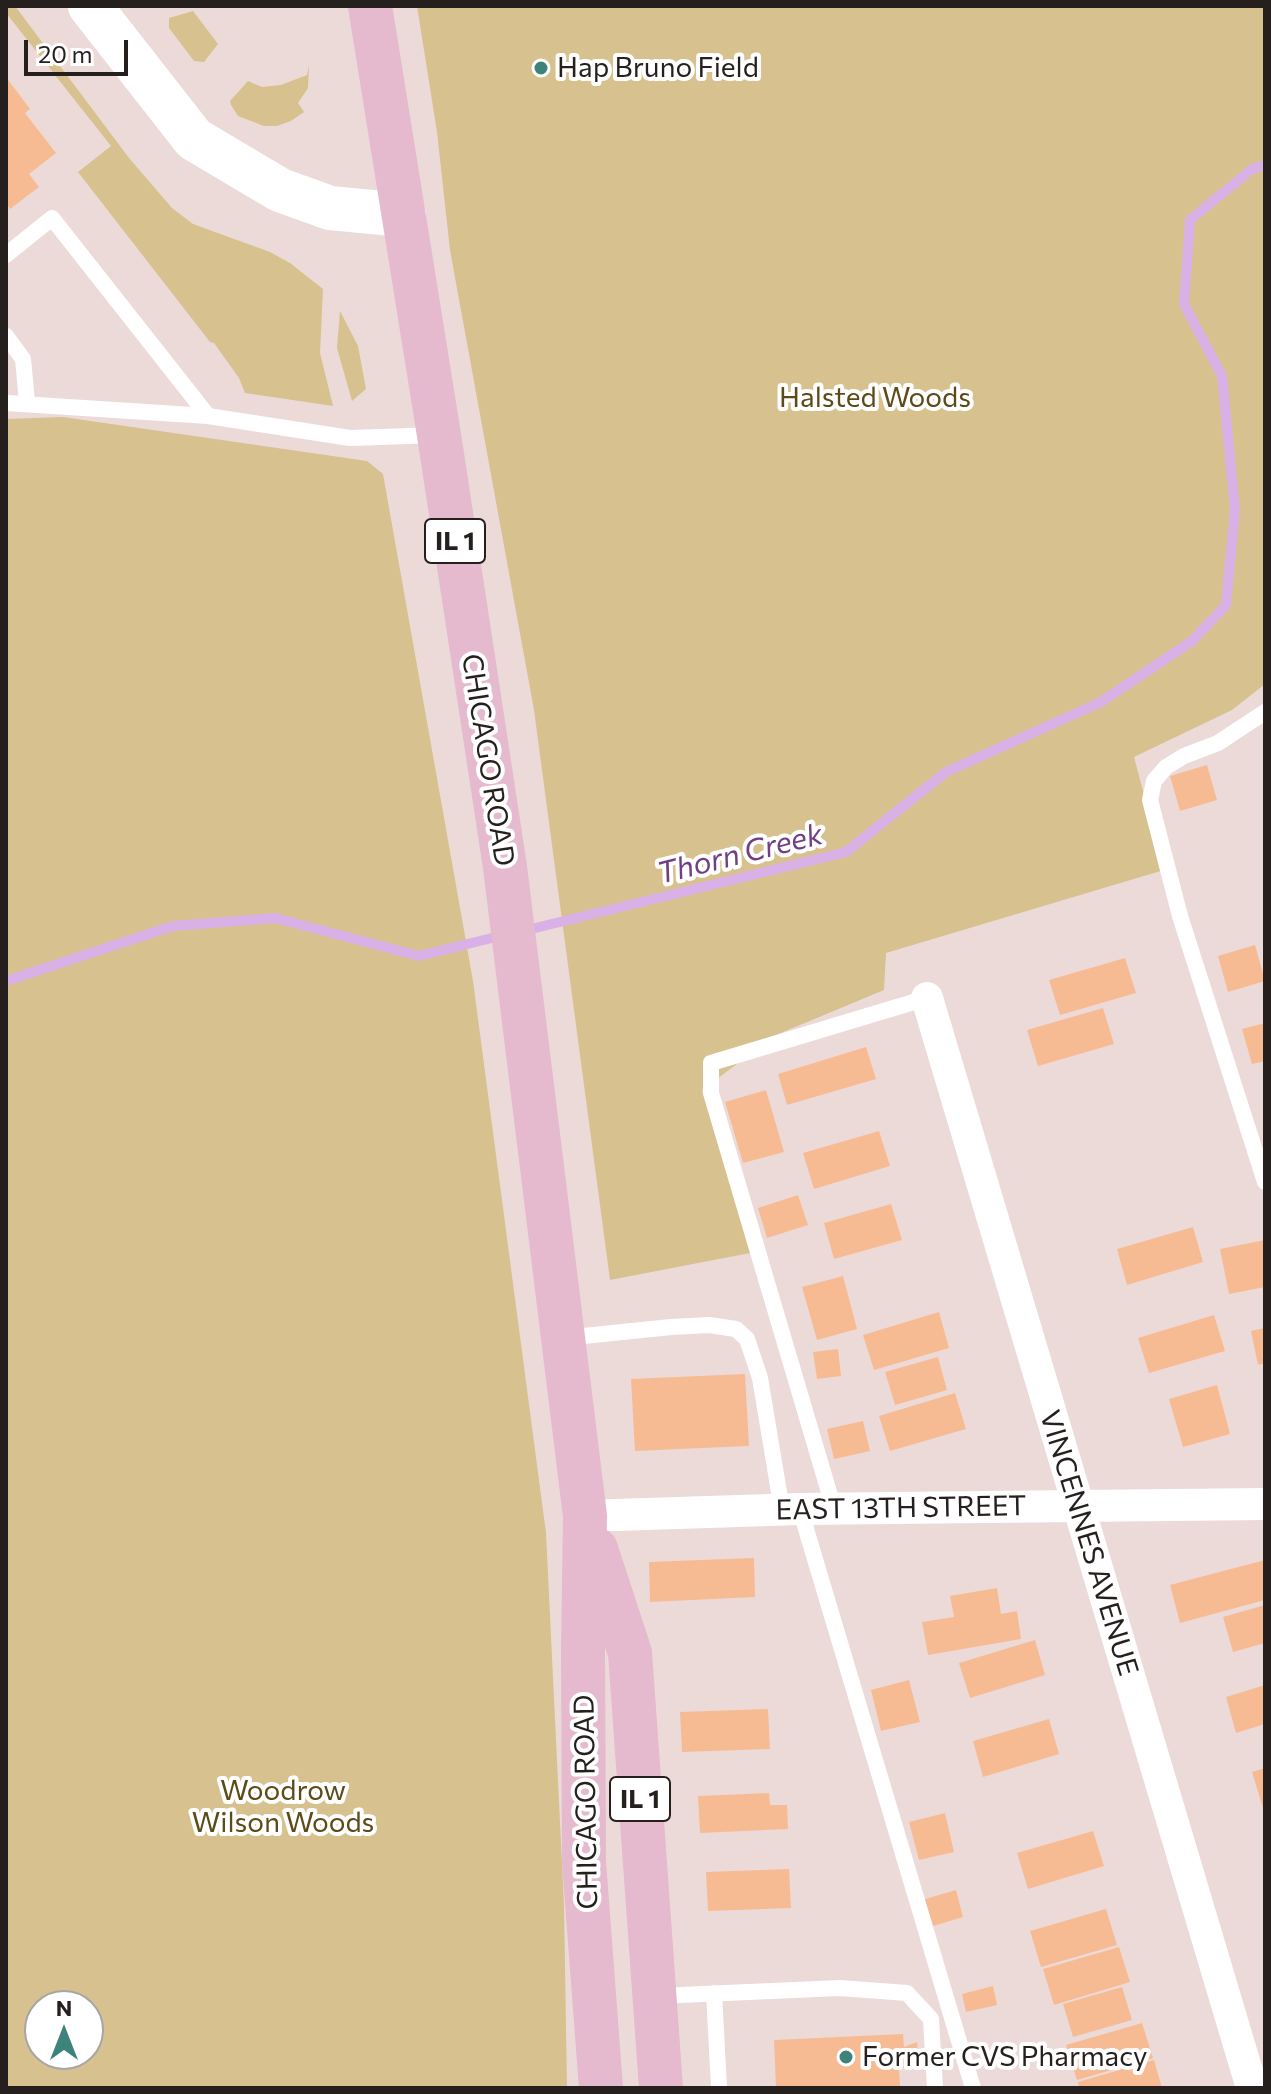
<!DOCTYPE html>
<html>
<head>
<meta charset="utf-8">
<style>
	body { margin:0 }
	#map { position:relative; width:1271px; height:2094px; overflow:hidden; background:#ecdad9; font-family:Commissioner,sans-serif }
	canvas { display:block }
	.frame { position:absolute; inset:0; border:8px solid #251f1e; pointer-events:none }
	.north { position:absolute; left:24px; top:1990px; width:80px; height:80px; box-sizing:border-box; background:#fff; border:2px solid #a8a5a5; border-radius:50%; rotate:0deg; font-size:22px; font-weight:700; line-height:32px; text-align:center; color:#251f1e }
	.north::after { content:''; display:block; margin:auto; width:28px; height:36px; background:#3d837a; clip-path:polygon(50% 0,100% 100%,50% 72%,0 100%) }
	.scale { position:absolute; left:24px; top:40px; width:104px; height:36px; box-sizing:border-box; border:4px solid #251f1e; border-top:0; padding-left:10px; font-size:24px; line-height:28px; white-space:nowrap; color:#251f1e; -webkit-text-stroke:6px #fff; paint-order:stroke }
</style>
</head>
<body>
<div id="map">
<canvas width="1271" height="2094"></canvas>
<div class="frame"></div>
<div class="north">N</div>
<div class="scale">20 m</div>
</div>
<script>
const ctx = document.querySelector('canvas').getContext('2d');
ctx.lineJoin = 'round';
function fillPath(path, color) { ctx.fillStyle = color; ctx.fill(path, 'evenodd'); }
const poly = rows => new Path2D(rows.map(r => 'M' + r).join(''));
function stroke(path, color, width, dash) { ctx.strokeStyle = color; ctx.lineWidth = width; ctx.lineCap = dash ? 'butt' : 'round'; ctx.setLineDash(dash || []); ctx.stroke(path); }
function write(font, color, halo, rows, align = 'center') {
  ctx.font = font + ' Commissioner,sans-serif'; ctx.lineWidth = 8; ctx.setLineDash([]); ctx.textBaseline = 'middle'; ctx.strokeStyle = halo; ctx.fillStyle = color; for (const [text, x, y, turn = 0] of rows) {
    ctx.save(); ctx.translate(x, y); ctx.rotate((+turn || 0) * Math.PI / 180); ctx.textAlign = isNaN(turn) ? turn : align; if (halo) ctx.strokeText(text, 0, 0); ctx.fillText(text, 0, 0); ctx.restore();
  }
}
fillPath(poly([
	[6,6,15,6,129,158,172,208,193,224,270,252,290,263,323,289,320,353,333,406,245,393,239,378,214,343,210,342,78,172,111,146,6,13],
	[417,6,1265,6,1265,684,1232,710,1134,757,1164,870,886,953,884,990,776,1035,702,1090,750,1253,610,1280,534,710,450,250,437,132],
	[193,11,218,44,204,62,194,61,169,28,169,18],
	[309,65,308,88,298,103,304,112,291,121,277,126,264,126,238,116,231,105,230,101,248,81,262,87,281,85,307,75],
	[340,311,358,346,366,389,352,401,337,348],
	[63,417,367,461,383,474,473,981,546,1533,564,1905,567,2088,6,2088,6,419],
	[40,2006,88,2006,88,2054,40,2054]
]), '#d6c18f');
stroke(poly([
	[523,931,846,852,946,772,1101,702,1192,641,1226,605,1235,510,1222,376,1184,304,1190,220,1252,169,1265,165],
	[6,981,173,926,275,918,419,956,504,935]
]), '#dab1e7', 10);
fillPath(poly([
	[6,77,30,109,25,113,56,153,29,174,39,187,10,209,6,203],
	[1207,765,1217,800,1180,811,1170,776],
	[1255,945,1265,981,1228,992,1218,956],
	[1125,958,1136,993,1060,1015,1049,980],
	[1103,1008,1114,1044,1038,1066,1027,1030],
	[1265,1023,1265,1061,1252,1064,1242,1029],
	[866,1047,876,1079,787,1105,778,1074],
	[766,1090,784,1152,743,1163,725,1102],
	[879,1131,890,1166,814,1189,803,1153],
	[798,1195,808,1225,767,1238,758,1208],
	[891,1204,902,1240,834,1259,824,1223],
	[1193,1227,1203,1262,1127,1285,1117,1249],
	[1265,1240,1265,1287,1229,1294,1220,1249],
	[843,1276,857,1329,817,1340,802,1287],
	[939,1312,949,1348,874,1370,863,1335],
	[1214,1315,1225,1351,1149,1373,1138,1338],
	[1265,1328,1265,1363,1258,1365,1251,1331],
	[838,1349,841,1376,817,1379,813,1352],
	[938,1357,947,1390,895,1405,885,1372],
	[745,1374,749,1446,635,1451,631,1379],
	[1217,1385,1230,1434,1183,1447,1169,1399],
	[955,1393,966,1429,890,1451,879,1416],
	[863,1421,870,1451,834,1459,827,1429],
	[754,1558,755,1597,650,1602,649,1562],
	[1265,1560,1265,1600,1180,1623,1170,1585],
	[997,1588,1001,1614,1017,1611,1021,1639,928,1655,922,1622,954,1617,950,1596],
	[1265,1605,1265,1643,1233,1652,1223,1617],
	[1035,1640,1045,1675,970,1698,959,1663],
	[909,1680,920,1722,881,1731,871,1690],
	[1265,1685,1265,1724,1236,1733,1226,1697],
	[768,1709,770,1749,682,1752,680,1712],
	[1049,1719,1059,1754,983,1777,973,1741],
	[1265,1768,1265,1807,1263,1808,1252,1772],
	[769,1793,770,1805,787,1805,788,1829,700,1833,698,1796],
	[945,1813,954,1852,919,1860,909,1822],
	[1093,1831,1104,1866,1028,1889,1017,1853],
	[789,1869,791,1908,708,1911,706,1872],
	[956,1890,963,1917,930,1927,922,1900],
	[1106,1909,1117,1945,1041,1967,1030,1931],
	[1119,1947,1130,1982,1054,2005,1043,1969],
	[993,1986,997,2005,966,2012,962,1994],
	[1122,1987,1132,2020,1073,2037,1063,2004],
	[1142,2023,1153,2058,1077,2080,1066,2045],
	[903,2034,904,2047,917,2042,919,2067,899,2068,900,2088,776,2088,774,2040],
	[1154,2060,1162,2088,1079,2088,1078,2082]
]), '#f7bb93');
stroke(poly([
	[6,255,52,218,208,416],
	[6,336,23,359,27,402],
	[6,403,208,416,350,438,438,435],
	[1265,712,1218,743,1184,756,1166,767,1154,781,1150,800,1180,916,1265,1182],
	[564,1338,671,1327,709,1325,736,1329,747,1339,760,1378,782,1510],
	[800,1509,973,2088],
	[834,1509,711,1093,711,1063,927,998],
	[714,1993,719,2088],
	[657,1996,840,1988,907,1993,931,2019,935,2088]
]), '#fff', 16);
stroke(poly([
	[927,998,1252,2088],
	[585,1516,800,1509,1265,1504]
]), '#fff', 32);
stroke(poly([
	[90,6,194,139,280,190,330,208,404,215]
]), '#fff', 44);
stroke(poly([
	[370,6,439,435,505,867,585,1516,583,1650,584,1862,601,2088],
	[596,1549,630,1653,661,2088]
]), '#e5b9ce', 44);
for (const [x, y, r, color] of [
	[541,68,8,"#3d837a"],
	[846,2057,8,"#3d837a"]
]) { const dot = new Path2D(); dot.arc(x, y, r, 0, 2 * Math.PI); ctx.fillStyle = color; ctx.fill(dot); stroke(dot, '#fff', 3); }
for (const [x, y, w] of [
	[455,541,60],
	[640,1799,60]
]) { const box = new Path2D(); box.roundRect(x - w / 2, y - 22, w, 44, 6); ctx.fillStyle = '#fff'; ctx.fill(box); stroke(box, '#251f1e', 2); }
write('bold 26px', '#251f1e', null, [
	["IL 1",455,541],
	["IL 1",640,1799]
]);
write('28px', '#251f1e', '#fff', [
	["Hap Bruno Field",557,68],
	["Former CVS Pharmacy",862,2057]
], 'left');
write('28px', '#5d4a18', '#fff', [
	["Halsted Woods",875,398],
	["Woodrow",283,1791],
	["Wilson Woods",283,1823]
]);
write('28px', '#251f1e', '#fff', [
	["CHICAGO ROAD",488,760,81],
	["EAST 13TH STREET",901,1508,-1],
	["VINCENNES AVENUE",1089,1543,73],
	["CHICAGO ROAD",586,1802,-91]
]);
write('italic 30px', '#713f81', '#fff', [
	["Thorn Creek",740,854,-14]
]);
</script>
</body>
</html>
